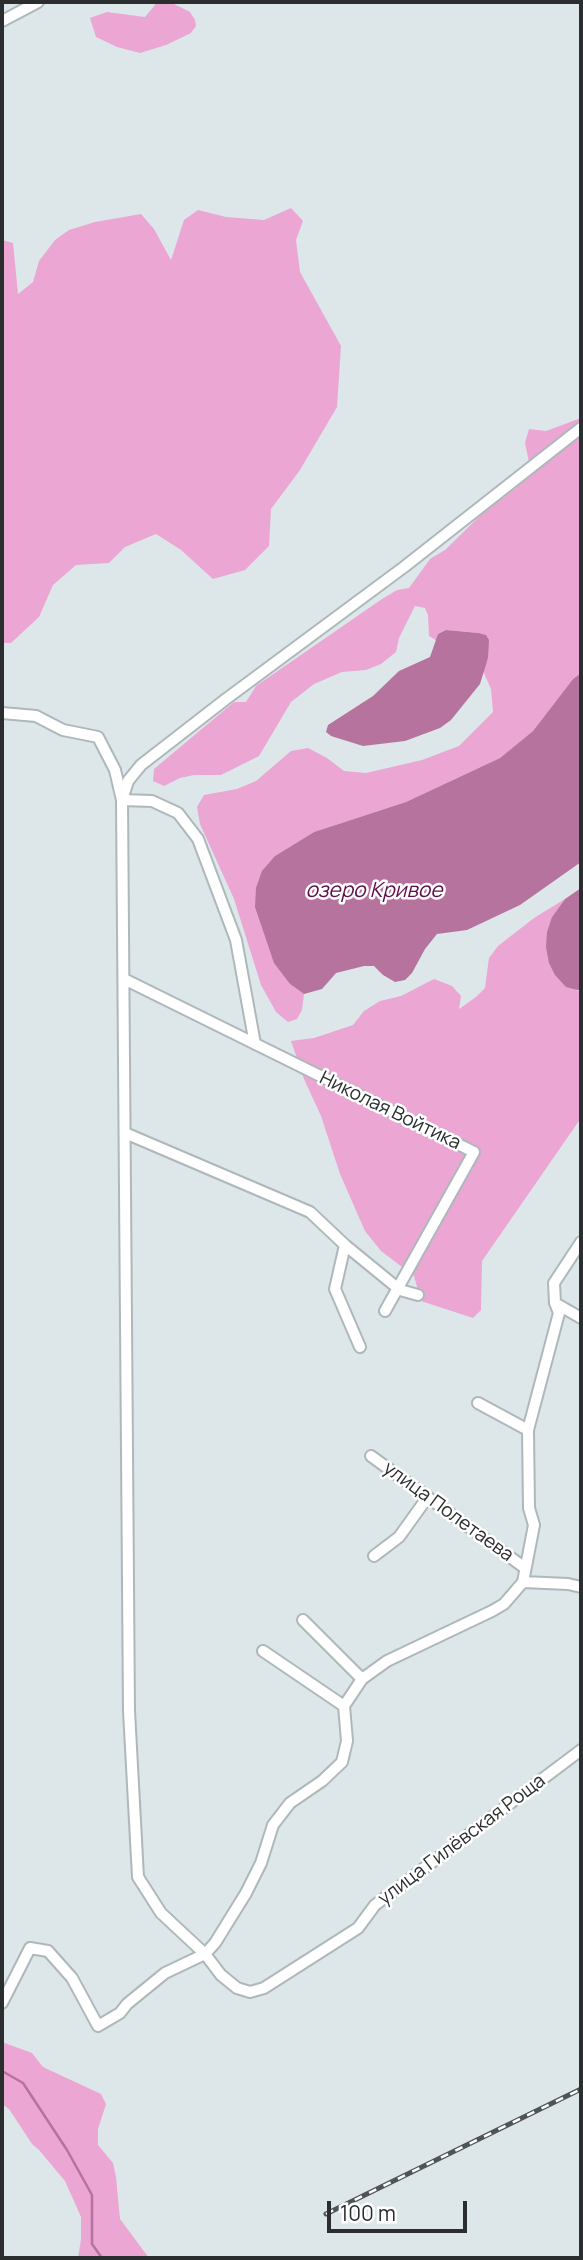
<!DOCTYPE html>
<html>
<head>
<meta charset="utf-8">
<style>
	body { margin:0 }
	#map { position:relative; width:583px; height:2260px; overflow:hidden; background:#dde7ea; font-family:Manrope,sans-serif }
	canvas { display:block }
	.frame { position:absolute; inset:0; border:4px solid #2a2e2f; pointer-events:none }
	.scale { position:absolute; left:327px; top:2201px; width:140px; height:32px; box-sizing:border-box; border:4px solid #2a2e2f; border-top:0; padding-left:9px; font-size:21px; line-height:24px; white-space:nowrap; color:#2a2e2f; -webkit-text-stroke:5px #fff; paint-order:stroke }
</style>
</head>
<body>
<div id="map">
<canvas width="583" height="2260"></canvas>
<div class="frame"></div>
<div class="scale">100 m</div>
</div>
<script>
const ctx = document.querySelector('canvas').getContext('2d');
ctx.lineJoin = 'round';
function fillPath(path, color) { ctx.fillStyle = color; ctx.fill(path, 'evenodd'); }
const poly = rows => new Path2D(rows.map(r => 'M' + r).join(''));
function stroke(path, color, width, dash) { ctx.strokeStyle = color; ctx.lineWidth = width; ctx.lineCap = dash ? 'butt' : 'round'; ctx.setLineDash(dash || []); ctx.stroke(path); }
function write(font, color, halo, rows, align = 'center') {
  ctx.font = font + ' Manrope,sans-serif'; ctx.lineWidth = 5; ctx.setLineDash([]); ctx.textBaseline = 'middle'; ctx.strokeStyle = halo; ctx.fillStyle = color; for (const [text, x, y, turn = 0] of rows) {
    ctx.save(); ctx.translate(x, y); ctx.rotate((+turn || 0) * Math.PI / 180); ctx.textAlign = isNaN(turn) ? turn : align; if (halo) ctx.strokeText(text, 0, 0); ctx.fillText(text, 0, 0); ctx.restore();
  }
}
fillPath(poly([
	[154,2,170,2,190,12,195,20,196,26,191,33,166,45,140,53,117,47,96,37,90,18,107,12,145,17,155,5],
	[291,208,303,221,296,240,300,272,341,346,337,407,300,470,271,509,269,546,245,570,213,579,181,550,156,534,125,547,109,563,76,565,53,585,39,617,11,643,2,643,2,240,13,243,18,294,33,282,39,261,55,240,69,230,95,222,141,214,154,229,171,260,184,220,198,210,226,217,264,220],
	[581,418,581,673,573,679,533,731,500,758,406,802,314,832,275,856,290,984,304,994,302,1010,297,1019,288,1022,276,1012,261,985,234,899,200,824,197,807,204,795,237,789,256,781,291,751,308,748,327,758,344,771,366,773,422,760,459,746,493,712,491,689,483,671,488,658,488,638,478,633,446,630,438,634,437,641,429,636,428,615,425,608,415,606,399,638,396,652,381,664,366,670,342,672,314,684,291,702,259,756,221,775,194,775,180,778,164,786,153,781,154,769,234,702,246,702,256,686,382,599,397,590,409,588,430,559,445,550,484,512,516,488,529,462,525,443,529,429,546,431],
	[565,899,552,917,577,991,581,991,581,1118,482,1261,481,1310,473,1318,421,1301,414,1276,381,1251,365,1231,340,1174,321,1116,304,1079,291,1041,314,1038,353,1025,364,1011,380,1001,401,996,434,979,452,986,461,996,459,1009,476,997,485,988,489,958,498,946,534,918],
	[2,2042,32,2053,43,2067,101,2094,106,2104,98,2129,98,2145,113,2163,116,2177,120,2219,149,2258,78,2258,81,2239,81,2217,65,2181,39,2150,32,2144,9,2109,2,2104]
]), '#eba6d3');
fillPath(poly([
	[446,630,478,633,486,635,489,640,488,658,480,684,451,720,440,728,405,741,363,746,331,736,326,732,328,725,373,696,399,671,430,657,438,634],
	[581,673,581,862,520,905,467,930,437,934,425,949,412,973,405,980,395,982,383,975,374,966,364,966,336,973,322,989,304,994,290,984,274,963,255,907,256,888,262,871,275,856,314,832,406,802,500,758,533,731,573,679],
	[581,888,581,991,566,987,555,975,549,963,546,947,547,932,552,917,565,899]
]), '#b5739e');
stroke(poly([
	[2,2071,23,2083,67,2150,92,2195,92,2244,102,2258]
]), '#b5739e', 2.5);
const minor = poly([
	[2,21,38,2],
	[2,713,36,716,63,730,98,737,115,770,122,800,129,1711,138,1877,161,1913,205,1954,221,1975,237,1988,250,1992,264,1988,358,1928,375,1905,581,1750],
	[122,800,128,781,141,765,226,699,404,567,581,428],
	[122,800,152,801,178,813,198,839,236,940,255,1044],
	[124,979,474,1152,385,1311],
	[125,1133,310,1212,345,1245,335,1289,360,1347],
	[345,1245,400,1290,418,1295],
	[555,1303,581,1318],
	[478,1403,528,1430],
	[371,1456,525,1568],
	[374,1556,399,1537,427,1498],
	[523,1582,568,1584,581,1587],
	[303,1620,362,1679],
	[263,1651,344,1706],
	[2,2003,30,1948,48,1951,72,1978,98,2026,120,2013,127,2004,165,1973,205,1954,215,1943,246,1893,261,1863,273,1825,290,1803,322,1781,342,1762,347,1741,344,1706,362,1679,387,1661,492,1611,504,1604,523,1582,534,1525,529,1508,528,1430,559,1313,555,1303,554,1283,581,1242]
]);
stroke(minor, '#aeb8bb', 14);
stroke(minor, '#fff', 10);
const rail = poly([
	[326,2214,581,2089]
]);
stroke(rail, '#4f5556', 5);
stroke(rail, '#fff', 2.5, [8]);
write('19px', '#2a2e2f', '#fff', [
	["Николая Войтика",390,1111,26],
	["улица Полетаева",448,1512,36],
	["улица Гилёвская Роща",462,1840,-37]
]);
write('italic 21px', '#5f0e4b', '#fff', [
	["озеро Кривое",374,891]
]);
</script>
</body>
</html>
